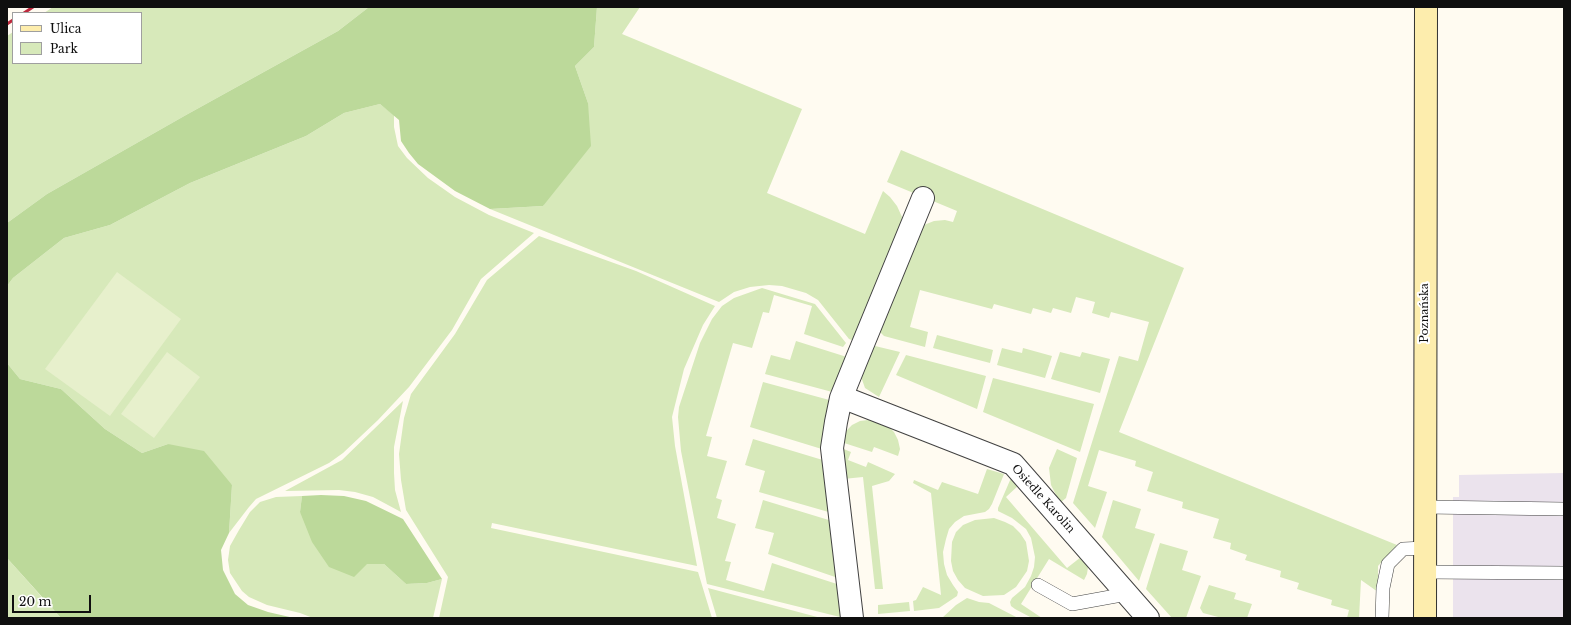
<!DOCTYPE html>
<html>
<head>
<meta charset="utf-8">
<style>
	body { margin:0 }
	#map { position:relative; width:1571px; height:625px; overflow:hidden; background:#fffbf1; font-family:"Libre Baskerville",serif }
	canvas { display:block }
	.frame { position:absolute; inset:0; border:8px solid #0f0f0f; pointer-events:none }
	.legend { position:absolute; left:12px; top:12px; width:130px; height:52px; box-sizing:border-box; background:#fff; border:1px solid #9f9f9f; margin:0; padding:5px 7px; list-style:none; font-size:12px; color:#0f0f0f }
	.legend li { display:flex; align-items:center; gap:8px; height:20px }
	.legend b { width:20px; border:1px solid #9f9f9f }
	.scale { position:absolute; left:12px; top:595px; width:79px; height:18px; box-sizing:border-box; border:2px solid #0f0f0f; border-top:0; padding-left:5px; font-size:12px; line-height:14px; white-space:nowrap; color:#0f0f0f; -webkit-text-stroke:3px #fff; paint-order:stroke }
</style>
</head>
<body>
<div id="map">
<canvas width="1571" height="625"></canvas>
<div class="frame"></div>
<ul class="legend">
<li><b style="height:5px;background:#fdedad"></b>Ulica</li>
<li><b style="height:11px;background:#d7e9ba"></b>Park</li>
</ul>
<div class="scale">20 m</div>
</div>
<script>
const ctx = document.querySelector('canvas').getContext('2d');
ctx.lineJoin = 'round';
function fillPath(path, color) { ctx.fillStyle = color; ctx.fill(path, 'evenodd'); }
const poly = rows => new Path2D(rows.map(r => 'M' + r).join(''));
function stroke(path, color, width, dash) { ctx.strokeStyle = color; ctx.lineWidth = width; ctx.lineCap = dash ? 'butt' : 'round'; ctx.setLineDash(dash || []); ctx.stroke(path); }
function write(font, color, halo, rows, align = 'center') {
  ctx.font = font + ' "Libre Baskerville",serif'; ctx.lineWidth = 4; ctx.setLineDash([]); ctx.textBaseline = 'middle'; ctx.strokeStyle = halo; ctx.fillStyle = color; for (const [text, x, y, turn = 0] of rows) {
    ctx.save(); ctx.translate(x, y); ctx.rotate((+turn || 0) * Math.PI / 180); ctx.textAlign = isNaN(turn) ? turn : align; if (halo) ctx.strokeText(text, 0, 0); ctx.fillText(text, 0, 0); ctx.restore();
  }
}
fillPath(poly([
	[1564,473,1564,618,1453,618,1453,497,1459,497,1459,475]
]), '#ebe3ed');
fillPath(poly([
	[53,7,369,7,338,31,186,115,47,194,7,223,7,36,13,32,13,63,141,63,141,13,44,13],
	[597,7,640,7,622,34,802,109,767,193,865,234,883,191,890,197,897,206,902,217,901,228,857,342,849,339,818,300,806,293,782,286,769,285,750,287,734,292,719,302,490,209,543,206,588,103,575,66,594,47],
	[380,104,394,115,394,127,398,146,407,158,428,178,455,197,489,215,534,233,481,279,452,330,409,387,378,420,343,453,329,463,256,499,249,507,229,533,232,485,168,444,142,453,105,429,61,389,20,379,7,363,7,286,13,278,64,238,110,225,190,183,306,136,344,113],
	[901,150,1184,268,1119,432,1397,545,1378,566,1378,592,1361,580,1359,618,1347,618,1349,610,1331,605,1332,600,1297,589,1299,583,1280,577,1281,571,1245,560,1247,555,1230,549,1231,543,1213,538,1219,519,1182,508,1183,502,1147,491,1153,472,1135,466,1136,461,1099,450,1088,486,1107,492,1095,528,1073,503,1119,356,1138,361,1149,322,1111,312,1109,318,1092,313,1095,302,1076,297,1071,313,1053,308,1051,313,1033,308,1031,314,994,304,992,309,920,290,910,327,928,332,925,347,884,336,880,332,915,232,924,225,934,221,945,220,953,222,957,211,887,182],
	[539,236,636,271,715,306,703,325,684,369,672,417,675,446,697,566,492,523,491,528,698,572,712,618,439,618,448,577,406,510,401,480,399,454,404,418,411,394,455,334,487,280],
	[762,288,815,304,846,343,843,347,804,334,812,306,774,295,769,313,763,312,752,348,733,343,706,436,712,437,707,456,727,461,716,498,722,500,717,518,736,524,725,561,731,562,726,580,764,591,772,563,840,585,844,618,707,584,681,451,678,417,679,407,700,343,712,319,722,306,734,298],
	[937,335,993,350,990,363,933,348],
	[796,341,850,358,836,393,765,374,771,355,790,360],
	[875,346,900,352,879,397,865,388,860,374,869,347],
	[1002,348,1022,353,1023,348,1052,356,1045,378,997,365],
	[1060,352,1080,357,1082,352,1110,359,1100,393,1051,379],
	[906,355,986,376,977,409,896,375],
	[993,378,1094,404,1080,452,983,412],
	[763,382,833,401,825,450,750,427],
	[403,401,394,447,394,473,395,490,401,512,373,497,355,492,339,490,285,491,342,460],
	[868,420,889,427,894,432,898,440,900,449,898,456,874,447,872,452,841,442,846,431,852,425,860,421],
	[753,439,826,461,832,513,759,492,765,471,745,465],
	[841,448,851,452,848,460,866,467,868,462,895,474,889,481,872,486,883,589,875,589,863,477,843,479],
	[1057,449,1077,458,1066,498,1060,503,1051,485,1049,468],
	[987,469,1004,474,992,504,989,509,985,512,964,516,955,522,949,529,946,539,943,552,944,564,947,575,953,585,958,592,957,596,939,608,914,611,913,601,916,600,923,587,941,595,931,493,913,483,914,480,938,490,942,482,978,494],
	[1011,478,1019,485,1006,497,1067,568,1081,557,1086,562,1088,567,1087,574,1084,580,1049,559,1021,604,1042,618,1032,618,1015,609,1011,606,1010,602,1012,598,1025,587,1031,576,1034,567,1035,557,1031,538,1026,529,1012,518,998,511,998,508],
	[302,496,300,512,367,564,384,564,406,584,427,583,442,579,433,618,313,618,300,613,267,605,249,597,242,591,230,573,228,560,230,546,239,530,250,512,260,502,276,497],
	[763,500,832,521,838,578,768,554,774,533,755,528],
	[1113,500,1141,509,1135,528,1155,534,1139,581,1102,537],
	[994,518,1005,522,1013,526,1020,533,1026,542,1029,561,1027,571,1016,587,1004,595,983,596,965,588,958,580,953,571,951,561,952,542,956,532,963,525,975,520],
	[1160,543,1188,551,1182,570,1201,576,1186,618,1172,618,1146,589],
	[7,558,40,595,61,618,7,618],
	[1209,585,1236,593,1234,599,1252,604,1247,618,1222,618,1203,613,1200,608],
	[708,588,821,618,717,618],
	[967,598,979,602,989,603,1018,618,942,618,956,605],
	[909,602,910,611,878,614,878,605]
]), '#d7e9ba');
fillPath(poly([
	[369,7,597,7,594,47,575,66,588,103,591,146,543,206,490,209,455,191,418,164,409,153,401,141,399,120,380,104,344,113,306,136,190,183,110,225,64,238,13,278,7,286,7,223,47,194,186,115,338,31],
	[7,363,20,379,61,389,105,429,142,453,168,444,204,451,232,485,229,533,221,550,223,570,235,594,248,605,268,612,294,618,61,618,7,558],
	[321,495,344,496,366,501,403,519,442,579,427,583,406,584,384,564,367,564,354,577,329,567,312,542,300,512,302,496]
]), '#bcd99a');
fillPath(poly([
	[117,272,181,319,110,416,45,369],
	[167,352,200,377,154,438,121,414]
]), '#e7f0cc');
const lane = poly([
	[1425,507,1564,509],
	[1425,572,1564,573],
	[1038,585,1072,604,1127,594],
	[1382,618,1383,588,1388,564,1403,549,1425,548]
]);
const street = poly([
	[842,397,1013,464,1148,618],
	[852,618,832,448,836,422,841,398,856,361,923,198]
]);
const secondary = poly([
	[1425,618,1426,7]
]);
stroke(lane, '#424242', 14);
stroke(street, '#424242', 24);
stroke(secondary, '#313131', 24);
stroke(lane, '#fff', 13);
stroke(street, '#fff', 22);
stroke(secondary, '#fdedad', 22);
stroke(poly([
	[24,13,33,7],
	[7,24,13,20]
]), '#bd283d', 3);
write('11px', '#0f0f0f', '#fff', [
	["Poznańska",1425,313,-90],
	["Osiedle Karolin",1043,499,48]
]);
</script>
</body>
</html>
